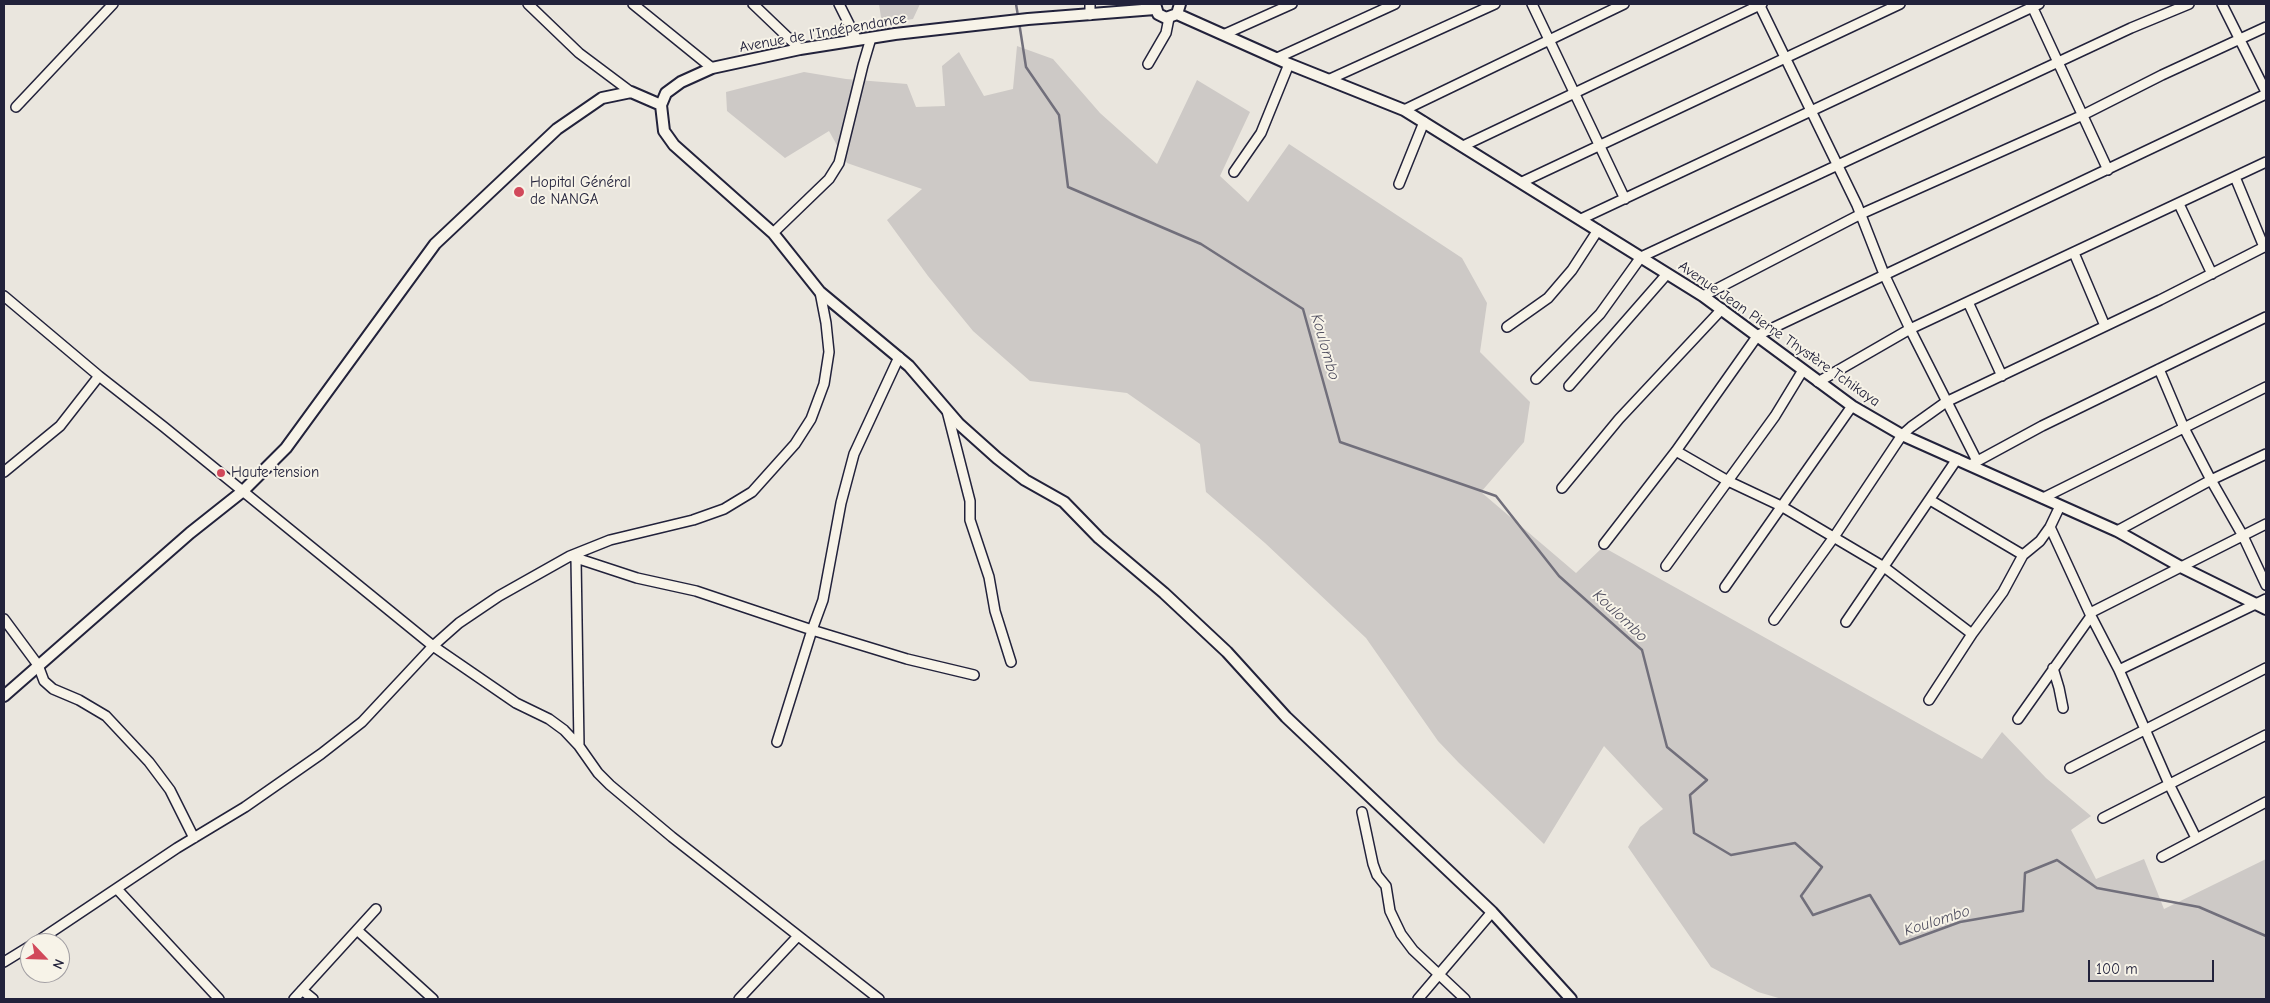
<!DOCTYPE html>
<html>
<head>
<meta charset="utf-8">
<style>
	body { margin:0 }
	#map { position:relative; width:2270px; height:1003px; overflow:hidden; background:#eae6de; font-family:"Comic Neue",sans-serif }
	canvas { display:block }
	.frame { position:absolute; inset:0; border:5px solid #22223b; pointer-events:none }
	.north { position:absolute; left:20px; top:933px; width:50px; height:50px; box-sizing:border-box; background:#f7f3e8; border:1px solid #a29fa3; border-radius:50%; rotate:114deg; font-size:14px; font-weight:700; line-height:20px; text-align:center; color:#22223b }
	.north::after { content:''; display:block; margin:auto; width:18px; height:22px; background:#d1495b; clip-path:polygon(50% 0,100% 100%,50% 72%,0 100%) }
	.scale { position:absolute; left:2088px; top:960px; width:126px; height:22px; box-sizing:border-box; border:2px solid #22223b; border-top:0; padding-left:6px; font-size:15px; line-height:18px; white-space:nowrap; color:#22223b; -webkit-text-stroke:4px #f7f3e8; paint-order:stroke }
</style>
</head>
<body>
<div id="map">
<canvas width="2270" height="1003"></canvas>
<div class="frame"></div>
<div class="north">N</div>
<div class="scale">100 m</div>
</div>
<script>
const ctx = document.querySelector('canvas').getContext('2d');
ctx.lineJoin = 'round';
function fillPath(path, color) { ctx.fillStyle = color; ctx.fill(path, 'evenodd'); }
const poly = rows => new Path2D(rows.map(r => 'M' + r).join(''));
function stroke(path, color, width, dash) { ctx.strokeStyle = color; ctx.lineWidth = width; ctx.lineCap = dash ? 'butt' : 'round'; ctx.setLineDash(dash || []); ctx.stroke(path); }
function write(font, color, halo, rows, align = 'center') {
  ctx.font = font + ' "Comic Neue",sans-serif'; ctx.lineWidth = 4; ctx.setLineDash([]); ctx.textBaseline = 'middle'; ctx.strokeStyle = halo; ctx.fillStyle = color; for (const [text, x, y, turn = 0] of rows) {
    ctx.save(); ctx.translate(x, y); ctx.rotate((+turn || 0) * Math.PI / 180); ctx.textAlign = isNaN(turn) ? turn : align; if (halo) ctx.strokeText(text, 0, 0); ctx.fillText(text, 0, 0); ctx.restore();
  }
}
fillPath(poly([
	[879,4,920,4,913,19,882,24],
	[1017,46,1053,59,1100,113,1157,164,1197,80,1250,112,1220,176,1248,202,1289,144,1462,258,1487,303,1480,352,1530,402,1524,442,1481,492,1576,573,1603,547,1982,759,2002,732,2046,778,2091,816,2071,830,2096,879,2144,859,2164,909,2266,859,2266,999,1782,999,1758,992,1711,967,1628,847,1640,827,1663,809,1604,746,1544,844,1459,763,1438,741,1366,638,1265,543,1206,492,1200,444,1127,393,1030,381,973,331,928,276,887,220,922,189,847,163,829,131,785,158,727,111,726,92,804,72,846,79,907,84,916,107,945,106,942,66,959,52,984,96,1013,89]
]), '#cdc9c6');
stroke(poly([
	[1016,4,1018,16],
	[1019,22,1026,67,1059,115,1068,187,1201,244,1303,309,1340,442,1496,496,1559,576,1642,650,1667,747,1707,780,1690,795,1694,833,1731,855,1795,843,1822,867,1801,896,1813,915,1870,895,1900,944,1960,922,2023,911,2025,873,2057,860,2097,888,2199,907,2266,936]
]), '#716f7b', 2.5);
const minor = poly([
	[528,4,579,53,631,92],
	[633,4,712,68],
	[753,4,800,49],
	[839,4,857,40],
	[1532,4,1625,199],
	[1759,4,1857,205,1884,274,1910,329,1977,461],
	[2031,4,2108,170],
	[2222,4,2266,92],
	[1090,15,1090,4],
	[1225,34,1292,4],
	[1277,58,1395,4],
	[1148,64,1166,33,1169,18],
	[1330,79,1495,4],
	[16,107,113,4],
	[1404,110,1624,4],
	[1463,146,1762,4],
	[1234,172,1261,133,1289,64],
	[2235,177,2264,247],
	[1522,182,1900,4],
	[1399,184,1424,122],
	[2179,204,2212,274],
	[1581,219,2039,4],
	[773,233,829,179,839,163,863,65,871,38],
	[2074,253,2105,326],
	[4,296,99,376,164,427,433,646,516,703,549,719,564,730,579,746,598,773,610,785,672,837,879,999],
	[1703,296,1861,214,2083,115,2162,75,2266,27],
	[1968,302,2002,376],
	[1507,327,1548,298,1572,270,1598,230],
	[2159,369,2184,428,2211,480,2243,536,2266,585],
	[1536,379,1600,314,1641,257,2131,28,2189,4],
	[1818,382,1910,329,2266,162],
	[1569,386,1667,274],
	[947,411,970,501,970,520,989,577,995,611,1011,662],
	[1676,451,1728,481,1781,506,1884,567,1972,634],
	[1972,464,2042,426,2266,317],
	[4,472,60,426,99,376],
	[1562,488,1619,419,1722,309],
	[2043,498,2266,387],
	[1930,500,2023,555],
	[2050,527,2091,616,2119,670,2169,784,2196,838],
	[2117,531,2211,480,2266,454],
	[1604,544,1676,451,1758,335,2266,94],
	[570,556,637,578,696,591,812,630,907,659,974,675],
	[576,558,579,746],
	[1666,566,1775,416,1803,370],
	[1725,587,1852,406],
	[2090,613,2266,524],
	[4,619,38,665,44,681,53,689,79,700,106,716,149,762,170,790,194,838],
	[1774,620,1834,537,1902,435,1911,427,1946,402,2160,300,2266,246],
	[1846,622,1957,459],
	[2053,668,2059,688,2063,708],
	[2119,670,2266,599],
	[1929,700,1972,634,2003,592,2023,555,2040,541,2050,527,2060,506],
	[2018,719,2091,616],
	[777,742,812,630,823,600,841,503,854,454,899,357],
	[2070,768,2266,668],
	[1362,812,1373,864,1377,875,1386,886,1390,911,1401,934,1413,950,1465,999],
	[2103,818,2266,735],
	[2162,857,2266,802],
	[117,889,219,999],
	[357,930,433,999],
	[35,943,177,848,245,807,321,754,362,722,433,646,459,623,499,596,570,556,610,540,693,520,724,509,752,492,795,444,811,419,824,384,829,352,826,323,820,292],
	[4,962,30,946],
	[302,990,313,999],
	[294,999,376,909],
	[739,999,798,936],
	[1418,999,1492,912]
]);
const tertiary = poly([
	[1155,4,1158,14,1166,18,1177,14,1180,4],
	[1155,9,1028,19,895,34,800,49,712,68,681,82,666,93,661,105,664,131,674,145,773,233,820,292,909,366,959,424,997,458,1025,480,1064,502,1099,538,1164,593,1227,652,1286,717,1492,912,1571,999],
	[1177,14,1289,64,1404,110,1703,296,1852,406,1902,435,2117,531,2183,568,2266,609],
	[4,696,190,533,243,491,286,448,435,244,557,129,602,98,631,92,661,105]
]);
stroke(minor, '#22223b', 12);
stroke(tertiary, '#22223b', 14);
stroke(minor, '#f7f3e8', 9);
stroke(tertiary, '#f7f3e8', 10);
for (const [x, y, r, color] of [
	[519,192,6,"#d1495b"],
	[221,473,5,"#d1495b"]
]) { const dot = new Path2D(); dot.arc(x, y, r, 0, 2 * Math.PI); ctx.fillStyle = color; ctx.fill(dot); stroke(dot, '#f7f3e8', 2); }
write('15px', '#22223b', '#f7f3e8', [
	["Avenue de l'Indépendance",823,33,-10],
	["Avenue Jean Pierre Thystère Tchikaya",1779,334,35]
]);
write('15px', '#22223b', '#f7f3e8', [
	["Hopital Général",530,183],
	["de NANGA",530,200],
	["Haute tension",231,473]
], 'left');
write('italic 16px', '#504f60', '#f7f3e8', [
	["Koulombo",1325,347,74],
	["Koulombo",1620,616,43],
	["Koulombo",1937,921,-18]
]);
</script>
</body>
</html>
